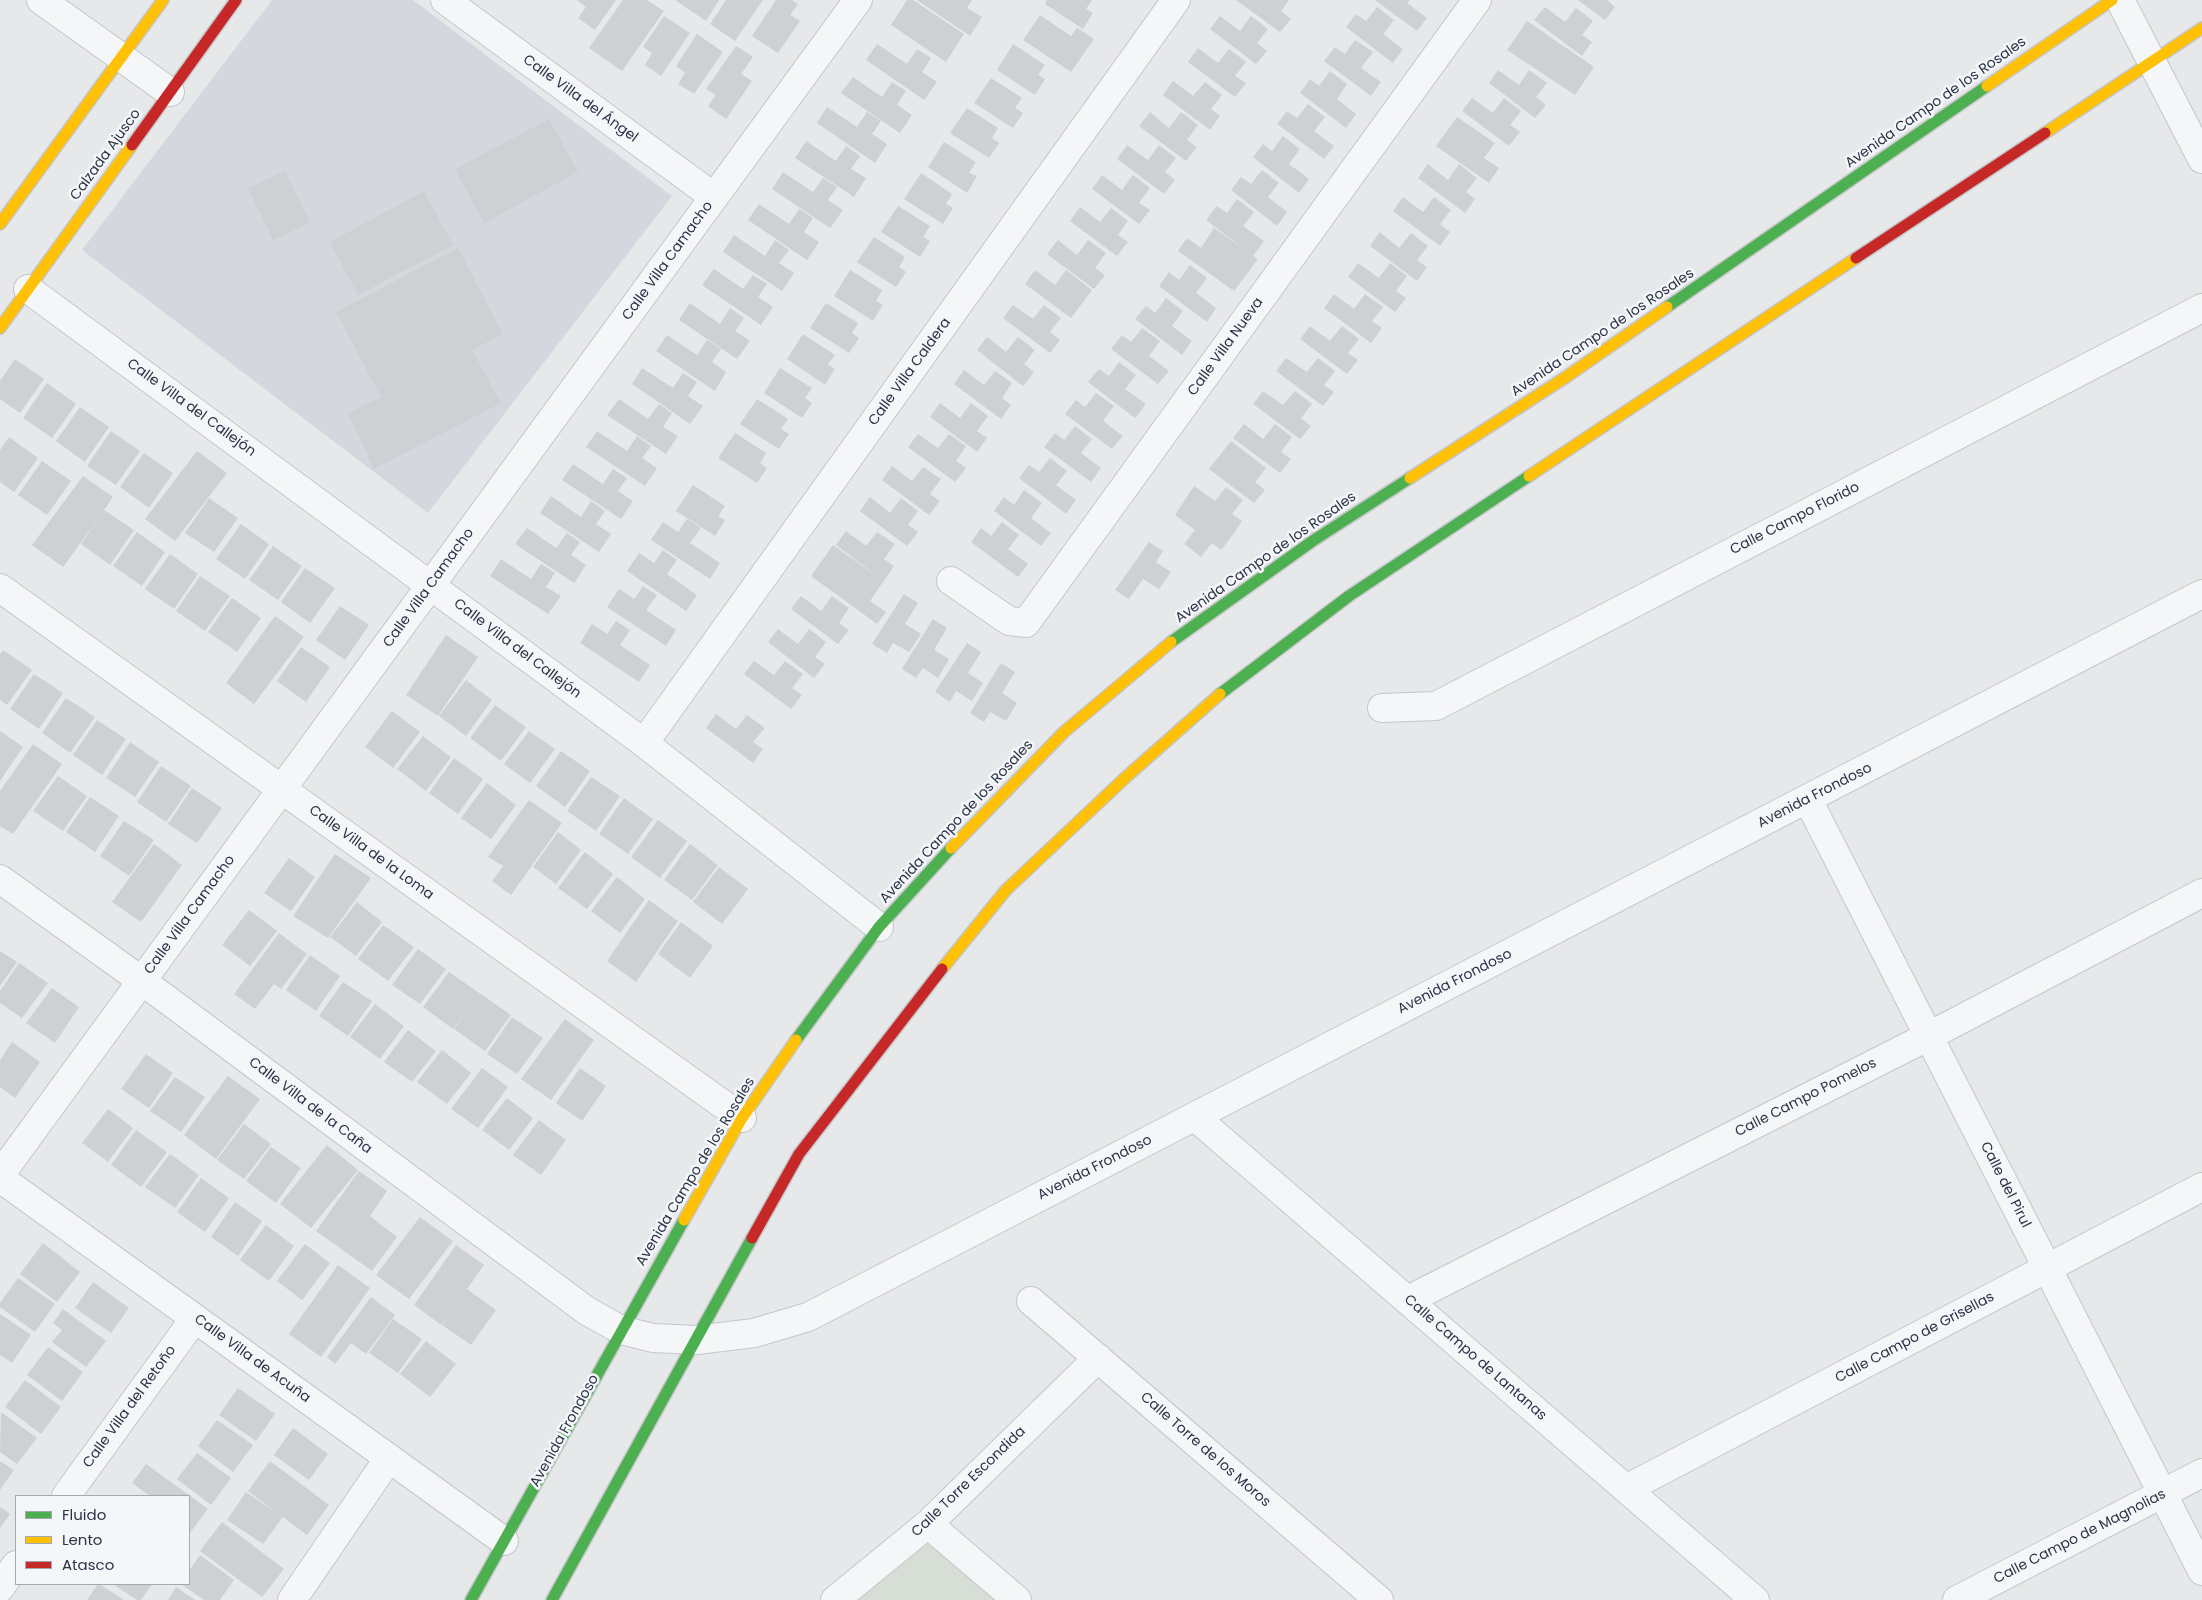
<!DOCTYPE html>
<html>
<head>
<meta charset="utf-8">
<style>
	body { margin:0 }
	#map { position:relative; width:2202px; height:1600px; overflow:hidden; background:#e6e8ea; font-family:Poppins,sans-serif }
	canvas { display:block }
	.legend { position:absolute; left:15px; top:1495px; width:175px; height:90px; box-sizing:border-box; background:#f4f6f9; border:1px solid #a4a8b1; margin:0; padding:6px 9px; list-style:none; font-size:15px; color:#2b3445 }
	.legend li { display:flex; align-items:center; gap:10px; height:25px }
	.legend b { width:25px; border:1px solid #a4a8b1 }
</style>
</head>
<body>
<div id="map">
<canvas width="2202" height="1600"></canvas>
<ul class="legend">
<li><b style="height:6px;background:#4caf50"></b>Fluido</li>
<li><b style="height:6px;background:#ffc107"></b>Lento</li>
<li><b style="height:6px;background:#c62828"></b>Atasco</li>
</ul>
</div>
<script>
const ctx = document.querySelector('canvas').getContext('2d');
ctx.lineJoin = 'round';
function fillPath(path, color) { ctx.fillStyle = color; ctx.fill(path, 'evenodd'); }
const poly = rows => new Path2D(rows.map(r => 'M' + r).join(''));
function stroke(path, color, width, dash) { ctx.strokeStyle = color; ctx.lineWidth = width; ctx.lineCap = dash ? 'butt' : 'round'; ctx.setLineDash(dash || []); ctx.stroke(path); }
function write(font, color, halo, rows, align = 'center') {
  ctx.font = font + ' Poppins,sans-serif'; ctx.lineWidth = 5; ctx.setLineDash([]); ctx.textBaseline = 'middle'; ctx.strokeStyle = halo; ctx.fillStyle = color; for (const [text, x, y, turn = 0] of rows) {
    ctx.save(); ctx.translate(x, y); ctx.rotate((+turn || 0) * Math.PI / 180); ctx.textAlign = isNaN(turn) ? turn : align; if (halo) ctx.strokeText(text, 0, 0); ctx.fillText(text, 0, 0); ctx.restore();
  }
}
fillPath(poly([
	[272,0,413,0,672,196,428,513,82,250]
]), '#d4d7dd');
fillPath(poly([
	[929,1538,1000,1600,855,1600]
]), '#d6ded6');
fillPath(poly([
	[577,0,616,0,595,30,578,18,586,7],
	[623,0,647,0,664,11,622,71,589,48],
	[675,0,719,0,706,21],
	[726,0,763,0,735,41,710,24],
	[776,0,792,0,798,4,790,15,800,21,778,53,752,36],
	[907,0,913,0,964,34,946,62,891,25],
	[917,0,972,0,967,8,982,17,970,36],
	[1047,0,1092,0,1086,9,1093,13,1083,29,1045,4],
	[1236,0,1289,0,1281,11,1291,19,1280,32],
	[1375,0,1410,0,1407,3,1427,18,1417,31],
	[1578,0,1607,0,1615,7,1605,20],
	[1377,7,1394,20,1383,34,1403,49,1393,63,1346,27,1356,14,1366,21],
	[1545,7,1565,22,1576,8,1593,21,1582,35,1592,42,1582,56,1534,20],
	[1040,15,1071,36,1077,28,1094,39,1071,72,1023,40],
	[664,16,690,33,661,76,645,65,652,53,643,47],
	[1220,16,1240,31,1251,16,1268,29,1257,43,1267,51,1256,64,1210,29],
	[1527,21,1594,67,1575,95,1507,50],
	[697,34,723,52,694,94,678,84,685,73,676,66],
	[1355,40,1373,52,1361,68,1381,82,1371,96,1324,61,1335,47,1345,54],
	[877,44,907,64,917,49,931,58,922,72,937,82,924,100,866,60],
	[1013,44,1045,65,1038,75,1045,79,1035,95,997,70],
	[736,46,753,57,741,74,752,81,726,119,708,106,716,95,706,89],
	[1198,48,1218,63,1229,49,1246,62,1235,76,1246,83,1235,97,1188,62],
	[1498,70,1519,85,1529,70,1547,83,1536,97,1546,105,1535,118,1489,83],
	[1330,71,1347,84,1337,99,1356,114,1346,128,1300,93,1310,79,1319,86],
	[853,77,882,97,892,82,906,91,897,105,912,115,900,133,841,93],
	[991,78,1022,98,1015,108,1023,113,1013,128,974,103],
	[1173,81,1193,96,1205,82,1222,95,1211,109,1220,116,1210,130,1163,95],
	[1472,98,1493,113,1504,98,1521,111,1510,125,1520,132,1509,146,1462,111],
	[1308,104,1325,117,1314,131,1334,146,1324,159,1277,124,1287,111,1297,118],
	[827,107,857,127,867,112,881,121,872,134,887,144,875,163,817,123],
	[967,108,998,128,992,138,999,143,989,158,950,133],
	[1150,112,1169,128,1181,112,1198,125,1187,140,1197,147,1186,161,1139,126],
	[1457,117,1495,143,1484,158,1499,168,1489,183,1436,146],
	[549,119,578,172,484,223,455,169],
	[1283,136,1300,149,1289,164,1309,179,1299,193,1253,157,1263,144,1272,151],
	[806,141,836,161,846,146,860,156,851,169,866,178,854,197,795,158],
	[944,142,976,162,969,173,977,176,967,193,928,167],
	[1127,145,1148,160,1159,145,1176,158,1165,172,1175,180,1164,194,1117,159],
	[1428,164,1448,180,1459,164,1477,178,1466,192,1475,199,1465,213,1418,178],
	[1262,170,1279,183,1268,197,1287,212,1277,226,1231,190,1241,177,1251,184],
	[285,171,310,223,273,240,248,188],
	[783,172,813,192,823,178,837,187,828,200,843,210,830,228,772,189],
	[921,173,952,194,946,204,953,208,943,224,904,199],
	[1102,175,1122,190,1133,175,1150,188,1139,203,1150,210,1139,224,1092,189],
	[424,191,453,245,358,295,330,242],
	[1403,197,1423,212,1434,197,1451,210,1440,224,1450,232,1440,246,1393,211],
	[1237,199,1254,212,1243,226,1264,241,1253,256,1258,259,1234,291,1178,251,1187,238,1201,248,1214,228,1244,249,1206,220,1217,206,1227,213],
	[759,204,789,224,799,209,813,218,804,232,819,242,807,260,748,220],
	[898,206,930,226,923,237,930,241,920,257,881,232],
	[1080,207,1100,222,1111,208,1128,221,1118,235,1128,242,1117,256,1070,221],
	[1380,232,1399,248,1411,233,1428,246,1417,260,1427,267,1417,281,1370,246],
	[734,235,765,256,775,240,789,250,779,263,794,273,782,291,723,252],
	[874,237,905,257,899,267,906,272,896,287,857,262],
	[1058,240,1077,255,1088,240,1106,253,1095,268,1105,275,1094,289,1047,254],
	[458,248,503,334,472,350,501,403,374,469,348,413,381,397,336,312],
	[1358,263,1379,278,1390,263,1407,276,1396,291,1406,298,1395,312,1348,277],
	[1190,265,1207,278,1196,293,1216,308,1207,322,1159,286,1169,272,1179,280],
	[714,269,743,289,753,275,767,284,758,297,773,307,761,325,702,285],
	[850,270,882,290,876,301,883,305,873,321,834,296],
	[1035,270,1055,285,1066,270,1092,290,1071,318,1025,284],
	[1334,294,1354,309,1365,294,1383,307,1372,321,1382,328,1371,343,1324,308],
	[1166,298,1183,311,1172,326,1192,341,1182,355,1135,319,1146,306,1155,313],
	[690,303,720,324,730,308,744,318,735,331,750,341,737,359,679,320],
	[826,303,858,323,852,333,859,338,849,353,810,328],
	[1013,305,1033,319,1044,305,1061,318,1050,332,1060,340,1050,353,1003,318],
	[1310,326,1330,341,1342,326,1359,339,1348,353,1358,360,1347,374,1300,339],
	[1142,328,1160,341,1149,356,1169,371,1158,384,1111,349,1122,335,1131,342],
	[803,334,835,355,828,364,835,369,825,385,787,359],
	[667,335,697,355,707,340,721,349,712,362,726,372,715,391,656,351],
	[987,337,1006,352,1018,337,1035,350,1024,364,1034,372,1023,386,977,350],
	[1286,358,1307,372,1318,358,1335,371,1324,385,1334,392,1323,406,1276,371],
	[15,359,44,379,20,413,0,399,0,381],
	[1119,362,1136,375,1125,389,1146,404,1135,418,1088,382,1099,369,1109,376],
	[642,368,673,388,683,373,697,382,688,396,703,406,690,424,632,384],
	[780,368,812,388,805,398,812,403,802,418,764,393],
	[964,370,984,385,995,371,1012,383,1002,398,1011,405,1001,419,954,384],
	[47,383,76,404,52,438,23,418],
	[1263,391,1283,405,1295,391,1312,404,1301,418,1311,426,1300,439,1253,404],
	[1096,393,1114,406,1103,421,1123,436,1112,449,1065,414,1076,400,1085,407],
	[619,399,648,419,659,404,672,413,663,427,678,436,666,454,607,415],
	[757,399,788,419,781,429,789,434,779,449,740,424],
	[940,403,960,418,971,403,988,416,977,431,987,438,977,452,930,417],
	[80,407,109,427,85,462,56,441],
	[1244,424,1263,439,1275,424,1292,437,1281,452,1291,459,1280,473,1233,438],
	[1075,426,1092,439,1081,453,1101,468,1091,482,1044,447,1055,433,1064,440],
	[111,431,140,451,116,485,87,466],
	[597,431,627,451,637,436,651,446,642,458,657,468,645,486,586,447],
	[735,433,766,453,760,463,767,468,757,483,718,458],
	[918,434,938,448,949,434,966,446,956,461,966,468,955,482,908,447],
	[9,437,38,458,14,492,0,482,0,450],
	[1231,441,1266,468,1255,482,1265,490,1254,503,1209,469],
	[197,451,227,473,175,541,145,519],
	[144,453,173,473,149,508,120,487],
	[1050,458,1067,471,1056,485,1076,500,1066,514,1019,478,1029,465,1039,472],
	[42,461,71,481,47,515,18,495],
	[573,464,603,484,613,469,627,478,618,491,633,501,621,519,562,480],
	[892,466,912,481,923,467,941,479,930,494,940,501,929,515,882,480],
	[83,476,113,497,104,510,134,530,110,565,81,544,101,515,63,567,32,545],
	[693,485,725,506,718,516,725,520,715,536,676,511],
	[1194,486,1215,501,1226,487,1243,500,1232,514,1242,521,1232,536,1221,550,1212,543,1201,557,1184,544,1195,530,1175,515],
	[1024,490,1042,503,1031,518,1051,533,1041,546,994,511,1004,497,1014,505],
	[551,496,581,517,591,501,605,511,596,524,611,534,599,552,540,513],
	[870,497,890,513,901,498,918,511,908,525,918,532,907,546,860,511],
	[209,498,238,518,214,552,185,533],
	[687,519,701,528,690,543,720,563,710,579,651,540,663,522,678,532],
	[1002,522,1019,535,1008,549,1028,564,1018,577,971,542,981,528,991,536],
	[241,524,269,544,245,579,216,559],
	[527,528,556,548,567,533,580,542,571,555,586,565,574,583,515,544],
	[846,531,866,546,877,532,895,544,884,559,894,566,870,601,886,612,877,624,811,576,833,545,881,579,836,545],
	[137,532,165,552,142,586,113,566],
	[1149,542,1163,551,1156,562,1171,572,1159,589,1143,579,1129,599,1115,590],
	[273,546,302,566,278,600,249,580],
	[663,550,677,560,667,574,697,595,686,611,627,571,639,553,654,563],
	[170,554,198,574,174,609,145,589],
	[501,559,531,579,541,564,555,573,546,587,561,596,548,614,490,576],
	[305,568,335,588,310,623,281,602],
	[200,576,230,596,205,631,176,611],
	[643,586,657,595,646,610,676,630,666,646,607,607,619,589,634,599],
	[904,594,918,603,905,624,921,634,909,652,893,643,887,653,872,644],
	[801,596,821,611,832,596,849,608,839,623,849,630,838,644,791,609],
	[232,598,261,618,237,652,208,632],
	[340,606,369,625,345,660,316,640],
	[275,616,304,637,254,704,226,683],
	[933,619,947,628,934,650,949,659,938,678,923,668,916,678,902,669],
	[616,621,630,630,620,645,650,665,639,682,580,643,592,624,607,634],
	[778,629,798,644,809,629,826,642,815,657,825,664,814,678,768,642],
	[446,635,478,657,438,716,406,695],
	[967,643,981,652,968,673,983,683,972,701,956,691,950,702,935,692],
	[301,647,330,667,306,702,277,681],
	[3,650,32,670,7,705,0,700,0,654],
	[754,661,774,675,785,661,803,674,792,688,802,695,791,709,744,674],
	[1001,663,1015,672,1002,693,1017,703,1006,721,990,712,984,722,970,713],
	[34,674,63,693,39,729,10,709],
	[466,680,492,700,466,736,439,716],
	[66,698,95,717,70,753,42,733],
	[495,705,526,727,501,761,470,738],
	[392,711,420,732,393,768,365,747],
	[716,714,736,729,747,715,765,728,753,742,763,749,753,763,706,728],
	[97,720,126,739,102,775,73,755],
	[0,731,23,747,0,781],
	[529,731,555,749,530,783,504,764],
	[423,736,451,757,426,791,397,769],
	[130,742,159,762,135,797,106,778],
	[33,744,62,764,13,834,0,826,0,791],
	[561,751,590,771,565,807,536,786],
	[454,758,483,779,458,814,429,793],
	[161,766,191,786,166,822,137,802],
	[58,776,87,796,63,831,33,811],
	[591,777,620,796,596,831,567,811],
	[487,783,516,805,491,839,461,818],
	[192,788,222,808,197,843,168,824],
	[90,797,119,816,95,852,66,832],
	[624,798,653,819,628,854,599,834],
	[529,800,562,823,511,895,492,881,503,866,488,857],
	[658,820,687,841,660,878,631,857],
	[124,821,154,840,129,876,100,856],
	[558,832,581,850,556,884,533,867],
	[154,844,182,865,141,922,112,902],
	[690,844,718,865,692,900,664,880],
	[585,852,613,874,587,909,558,888],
	[335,854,371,878,328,938,293,916],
	[289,858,315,877,291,911,264,893],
	[719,867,748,889,722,924,693,902],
	[617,877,645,899,620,933,591,911],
	[649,900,678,921,636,982,607,961],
	[357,902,382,922,356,956,330,937],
	[249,910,277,931,250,966,222,945],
	[681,922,713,946,690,978,658,954],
	[383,925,414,947,388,981,358,959],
	[279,933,307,954,281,989,274,984,255,1009,234,994],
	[418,949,446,969,420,1004,392,985],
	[0,951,17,962,0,986],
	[310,955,340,976,316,1011,286,990],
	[19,963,48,983,22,1018,0,1003,0,991],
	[449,972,511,1015,485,1051,454,1029,466,1010,453,1029,423,1007],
	[343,982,372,1001,348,1036,319,1016],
	[52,988,79,1007,55,1043,26,1023],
	[375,1004,404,1026,380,1059,350,1037],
	[512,1017,543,1038,517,1074,487,1054],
	[565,1019,594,1040,551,1100,521,1079],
	[408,1030,436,1051,412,1082,384,1062],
	[12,1042,40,1062,15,1098,0,1087,0,1060],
	[442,1050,471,1073,447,1104,417,1082],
	[146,1054,173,1073,149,1108,121,1089],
	[482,1068,508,1087,478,1128,451,1109],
	[580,1068,606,1086,582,1121,556,1103],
	[228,1076,260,1099,216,1159,184,1135],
	[175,1077,205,1097,181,1132,150,1111],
	[507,1098,533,1118,509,1150,482,1130],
	[108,1109,133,1128,108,1162,82,1143],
	[539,1120,566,1140,541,1175,513,1155],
	[244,1124,271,1144,244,1179,217,1160],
	[136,1130,167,1152,141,1187,111,1165],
	[327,1145,358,1170,311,1228,280,1204],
	[271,1147,301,1168,276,1203,246,1181],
	[170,1154,199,1175,175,1208,145,1187],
	[359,1171,387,1191,370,1216,397,1237,372,1271,316,1231],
	[201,1178,229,1198,205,1232,177,1212],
	[235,1202,262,1221,238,1256,211,1237],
	[420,1217,453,1241,409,1299,376,1275],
	[266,1225,294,1246,269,1281,240,1260],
	[43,1243,80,1272,57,1302,20,1274],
	[305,1244,330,1263,302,1300,277,1281],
	[456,1245,484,1265,467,1289,496,1310,471,1345,442,1325,449,1314,441,1325,414,1305],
	[338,1265,370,1288,321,1357,289,1334],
	[18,1278,55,1304,35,1332,0,1307,0,1303],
	[93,1282,129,1308,111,1333,75,1308],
	[371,1297,395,1315,366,1354,351,1343,335,1364,327,1357],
	[63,1309,106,1341,86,1367,52,1342,62,1330,53,1323],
	[0,1314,31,1335,12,1363,0,1355],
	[393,1319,422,1339,398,1373,369,1353],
	[426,1341,456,1364,430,1397,400,1374],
	[48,1347,83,1372,62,1401,27,1375],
	[25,1380,61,1407,41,1434,5,1407],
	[238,1388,275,1414,256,1441,219,1415],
	[1,1412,37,1438,17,1464,0,1452],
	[217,1420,253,1445,233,1472,198,1446],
	[293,1428,328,1454,309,1480,274,1455],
	[197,1453,231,1478,211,1505,177,1479],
	[0,1461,14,1470,0,1490],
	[270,1461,329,1505,307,1535,283,1517,263,1544,227,1520,246,1492,280,1515,248,1491],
	[146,1464,208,1509,189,1534,189,1496,150,1496,132,1483],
	[0,1507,10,1514,0,1528],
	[222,1522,284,1569,262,1597,200,1551],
	[200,1555,234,1580,220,1600,204,1600,181,1584,189,1584,189,1571],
	[98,1584,99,1584,124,1600,87,1600],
	[113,1584,152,1584,141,1600,137,1600],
	[176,1587,195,1600,168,1600]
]), '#ced0d3');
const street = poly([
	[41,0,170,92],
	[445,0,714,197],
	[2120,0,2202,159],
	[28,289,644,743,879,927],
	[951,581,1009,621,1026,623,1477,0],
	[0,588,742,1118],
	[1382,708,1436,706,2202,308],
	[644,743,1176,0],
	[1808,800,2202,1571],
	[0,879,142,981,587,1311,621,1330,653,1338,697,1340,754,1333,808,1317,2202,594],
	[1195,1117,1755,1600],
	[0,1175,858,0],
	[0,1178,504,1541],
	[1408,1300,1929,1036,2202,893],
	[1031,1301,1379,1600],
	[1628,1488,2202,1187],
	[66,1496,195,1318],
	[928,1524,1017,1600],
	[0,1588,16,1565],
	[292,1600,389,1458],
	[835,1600,928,1524,1098,1358],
	[1957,1600,2202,1473]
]);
const fast = poly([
	[1667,307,1987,86],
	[1171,642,1314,540,1410,478],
	[1220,694,1349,596,1529,476],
	[796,1040,879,927,951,848],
	[471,1600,684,1220],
	[552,1600,752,1238]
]);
const slow = poly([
	[1987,86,2112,0],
	[2045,133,2202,28],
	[0,224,163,0],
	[0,328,132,145],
	[1529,476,1856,258],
	[1410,478,1566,377,1667,307],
	[951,848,1064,732,1171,642],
	[942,969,1006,890,1126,777,1220,694],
	[684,1220,742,1118,796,1040]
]);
const jam = poly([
	[132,145,236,0],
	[1856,258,2045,133],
	[752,1238,799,1154,942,969]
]);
stroke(street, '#c4c6c8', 30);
stroke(fast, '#c4c6c8', 14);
stroke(slow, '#c4c6c8', 14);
stroke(jam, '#c4c6c8', 14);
stroke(street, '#f5f6f7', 28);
stroke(fast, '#4caf50', 11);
stroke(slow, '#ffc107', 11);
stroke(jam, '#c62828', 11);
write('14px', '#2b3445', '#f4f6f9', [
	["Calle Villa del Ángel",580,99,36],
	["Avenida Campo de los Rosales",1936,103,-35],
	["Calzada Ajusco",106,155,-54],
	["Calle Villa Camacho",668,261,-54],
	["Avenida Campo de los Rosales",1603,333,-34],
	["Calle Villa Nueva",1226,347,-54],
	["Calle Villa Caldera",910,372,-54],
	["Calle Villa del Callejón",191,408,36],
	["Calle Campo Florido",1795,519,-27],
	["Avenida Campo de los Rosales",1266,558,-35],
	["Calle Villa Camacho",429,588,-54],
	["Calle Villa del Callejón",517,649,37],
	["Avenida Frondoso",1815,796,-27],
	["Avenida Campo de los Rosales",957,822,-47],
	["Calle Villa de la Loma",371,853,36],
	["Calle Villa Camacho",190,915,-54],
	["Avenida Frondoso",1455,982,-27],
	["Calle Campo Pomelos",1806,1098,-27],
	["Calle Villa de la Caña",310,1106,37],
	["Avenida Frondoso",1095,1168,-27],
	["Avenida Campo de los Rosales",696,1172,-59],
	["Calle del Pirul",2005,1185,63],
	["Calle Campo de Grisellas",1915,1338,-28],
	["Calle Campo de Lantanas",1475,1358,41],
	["Calle Villa de Acuña",252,1359,36],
	["Calle Villa del Retoño",130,1407,-54],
	["Avenida Frondoso",565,1431,-61],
	["Calle Torre de los Moros",1205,1450,41],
	["Calle Torre Escondida",969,1482,-44],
	["Calle Campo de Magnolias",2080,1537,-27]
]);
</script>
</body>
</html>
